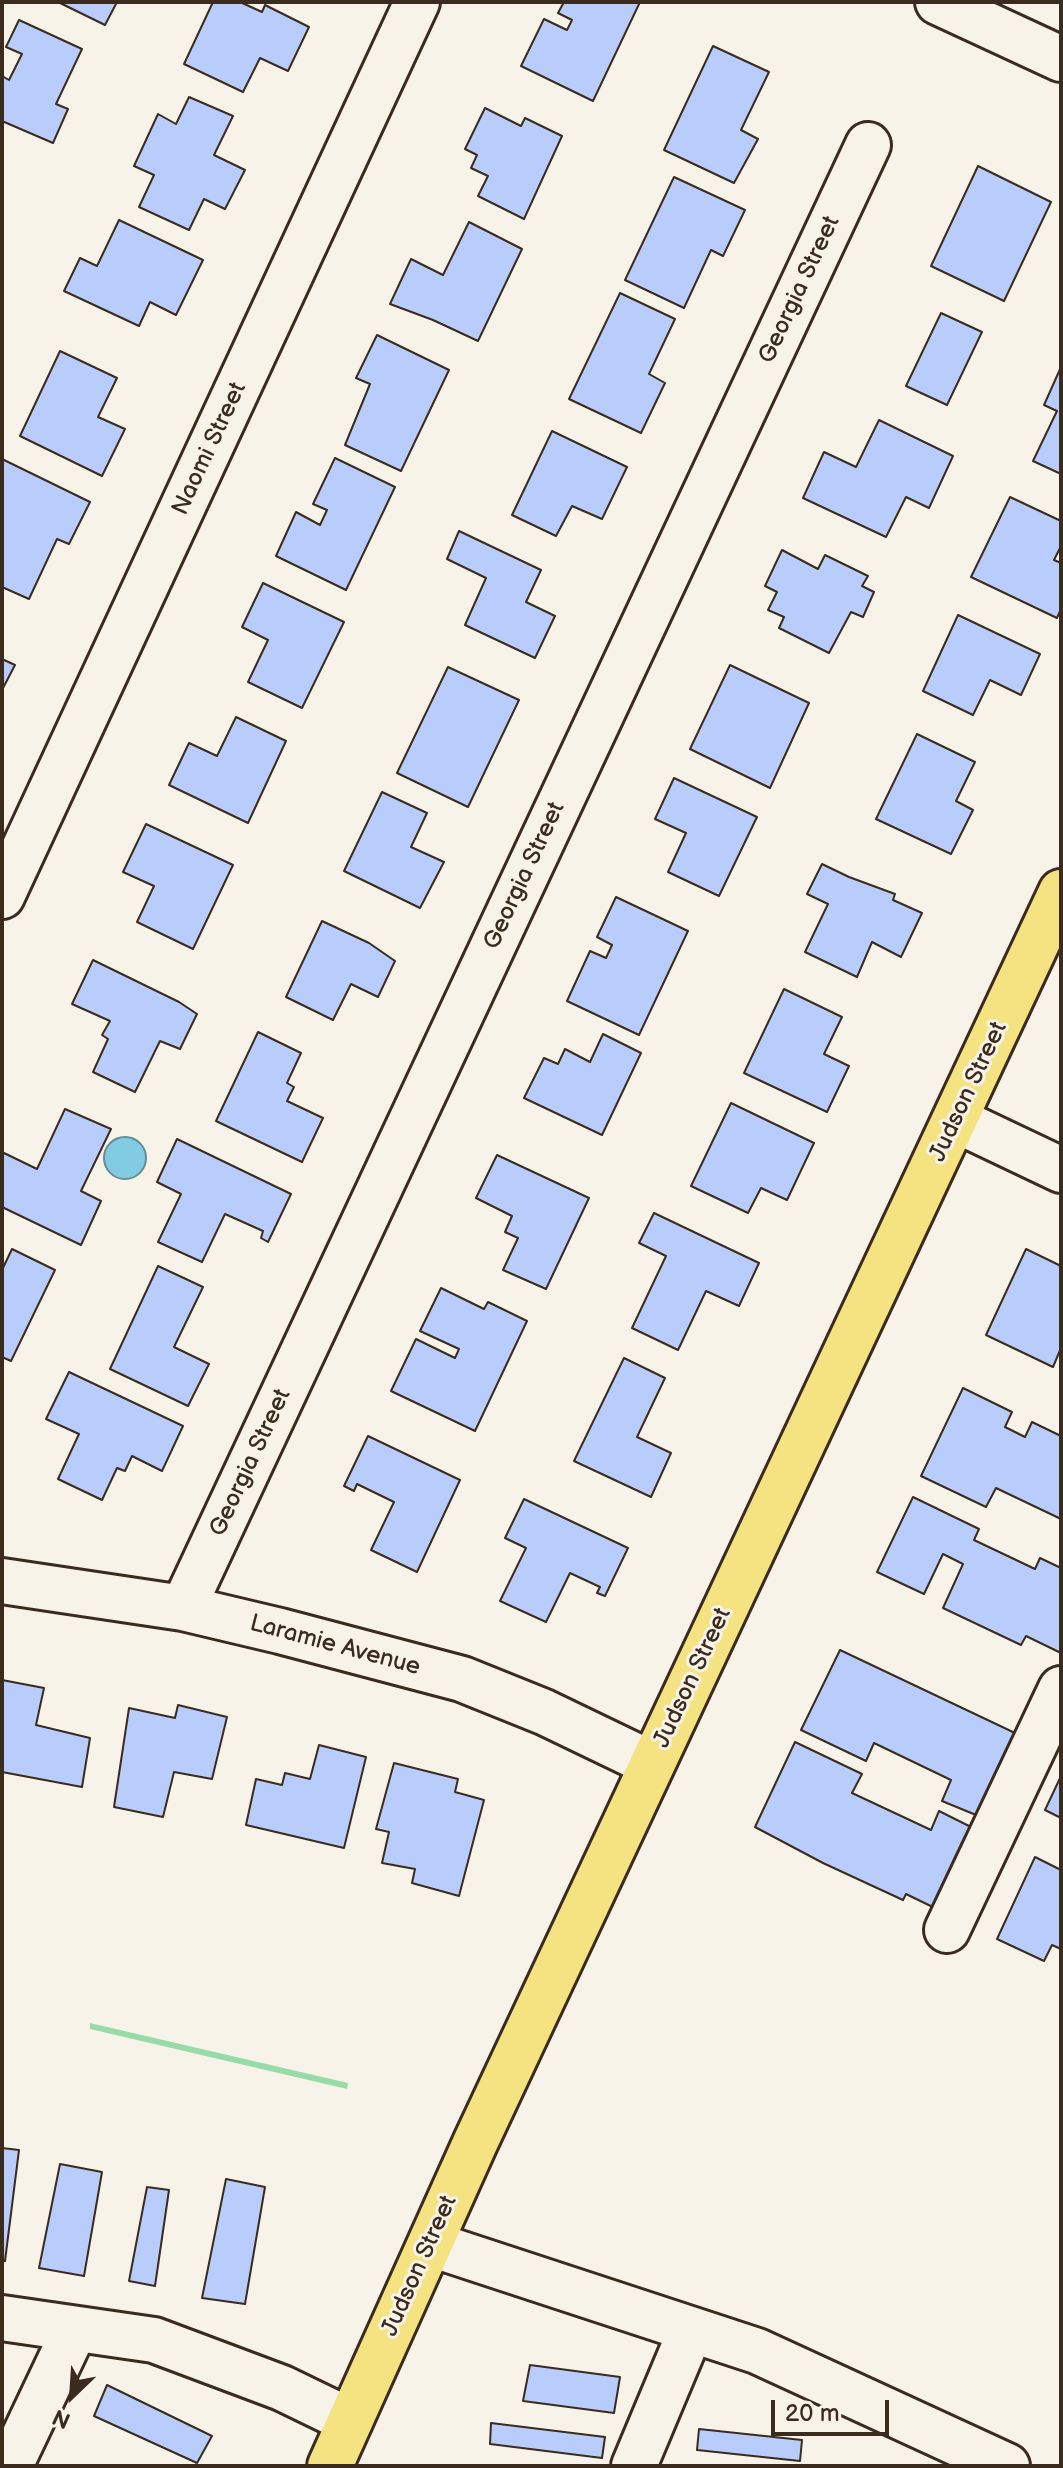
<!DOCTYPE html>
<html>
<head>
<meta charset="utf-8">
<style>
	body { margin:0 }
	#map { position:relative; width:1063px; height:2468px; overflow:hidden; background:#f7f3e8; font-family:"Balsamiq Sans",sans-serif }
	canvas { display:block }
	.frame { position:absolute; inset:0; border:4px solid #3b2a1e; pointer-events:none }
	.north { position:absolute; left:32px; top:2356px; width:80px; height:80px; -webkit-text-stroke:6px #f7f3e8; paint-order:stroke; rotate:205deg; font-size:22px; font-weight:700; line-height:32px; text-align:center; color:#3b2a1e }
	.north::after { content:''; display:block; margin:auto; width:28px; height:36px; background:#3b2a1e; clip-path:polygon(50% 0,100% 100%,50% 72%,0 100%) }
	.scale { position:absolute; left:771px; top:2400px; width:118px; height:36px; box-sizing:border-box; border:4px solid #3b2a1e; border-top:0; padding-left:10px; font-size:24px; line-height:28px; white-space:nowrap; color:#3b2a1e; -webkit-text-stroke:6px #f7f3e8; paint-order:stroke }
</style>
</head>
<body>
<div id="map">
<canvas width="1063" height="2468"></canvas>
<div class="frame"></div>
<div class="north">N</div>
<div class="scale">20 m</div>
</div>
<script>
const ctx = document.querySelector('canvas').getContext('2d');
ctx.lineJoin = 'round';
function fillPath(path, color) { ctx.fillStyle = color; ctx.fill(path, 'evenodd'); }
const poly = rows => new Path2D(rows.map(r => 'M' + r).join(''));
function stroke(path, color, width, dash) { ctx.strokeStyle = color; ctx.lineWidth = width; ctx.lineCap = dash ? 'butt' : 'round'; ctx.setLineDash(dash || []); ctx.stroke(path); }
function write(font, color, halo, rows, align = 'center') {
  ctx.font = font + ' "Balsamiq Sans",sans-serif'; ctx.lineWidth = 6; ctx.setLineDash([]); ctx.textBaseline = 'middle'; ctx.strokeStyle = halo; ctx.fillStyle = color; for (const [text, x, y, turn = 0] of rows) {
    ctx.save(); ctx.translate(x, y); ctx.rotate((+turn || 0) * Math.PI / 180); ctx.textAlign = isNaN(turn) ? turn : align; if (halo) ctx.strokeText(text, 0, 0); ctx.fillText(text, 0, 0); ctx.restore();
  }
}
fillPath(poly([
	[90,2023,348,2083,347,2089,90,2029]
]), '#97dca8');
const water = poly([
	'104 1158a21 21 0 1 1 42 0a21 21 0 1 1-42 0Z'
]);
fillPath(water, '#82cce3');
stroke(water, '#668b94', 2);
const building = poly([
	[58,2,117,2,105,25,58,2],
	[213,2,240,2,262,12,265,5,309,27,288,71,260,58,243,92,184,64,213,2],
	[564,2,640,2,593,101,521,66,544,19,567,30,572,20,558,13,564,2],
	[19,20,82,49,56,104,68,109,53,143,2,121,2,76,9,80,22,54,6,47,19,20],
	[713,46,769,72,741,130,758,139,734,183,664,150,713,46],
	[189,97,233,116,214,155,245,170,225,209,204,199,189,230,139,207,154,175,134,166,158,114,176,124,189,97],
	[485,108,521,126,525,118,562,136,524,219,478,196,488,176,471,168,477,155,465,149,485,108],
	[978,166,1051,202,1004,301,931,266,978,166],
	[674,177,745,210,723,256,711,250,684,308,625,280,674,177],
	[119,220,203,260,176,315,150,302,139,326,64,291,80,258,97,266,119,220],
	[469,222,522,249,478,341,433,320,390,304,411,259,443,275,469,222],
	[620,293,675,319,649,374,665,383,641,433,569,399,620,293],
	[941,313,982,332,947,405,906,386,941,313],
	[377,335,449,370,401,471,345,445,370,384,356,378,377,335],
	[60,351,117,378,98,417,125,429,102,476,20,436,60,351],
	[1061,367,1061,474,1033,461,1057,411,1044,405,1061,367],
	[879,420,953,456,929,508,906,497,886,537,803,498,824,452,856,467,879,420],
	[552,431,627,467,602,519,572,506,556,536,512,515,552,431],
	[335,458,395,487,346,590,276,556,296,512,320,525,327,510,313,504,335,458],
	[2,459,90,502,69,544,57,539,29,599,2,587,2,459],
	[1010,497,1061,521,1061,546,1054,560,1061,563,1061,609,1057,618,971,577,1010,497],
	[459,531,541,570,526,602,555,616,535,658,465,625,486,578,447,559,459,531],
	[782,550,818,569,825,555,868,576,862,586,874,592,863,617,851,612,829,653,779,628,784,617,768,610,777,592,765,586,782,550],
	[263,583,344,622,302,708,248,682,268,640,242,627,263,583],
	[958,615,1040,654,1021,695,990,680,973,715,923,691,958,615],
	[2,659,15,665,2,690,2,659],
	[730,665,809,703,770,788,690,749,730,665],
	[448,667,519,700,468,807,397,773,448,667],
	[236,717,286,741,248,823,169,785,189,743,217,756,236,717],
	[917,734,975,762,956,801,973,810,951,854,876,819,917,734],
	[674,778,757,817,719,896,668,872,686,833,655,819,674,778],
	[382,792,427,813,411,847,444,862,420,908,344,871,382,792],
	[146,824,233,865,193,949,137,922,154,886,123,872,146,824],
	[822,864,849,877,895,894,893,900,922,913,901,957,872,942,857,977,805,952,828,904,807,894,822,864],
	[616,897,688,931,639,1035,567,1001,590,951,606,958,612,945,597,937,616,897],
	[322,921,369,943,395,961,378,997,351,984,333,1020,286,997,322,921],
	[93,960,179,1002,197,1014,180,1049,160,1041,135,1092,93,1072,108,1039,102,1035,110,1021,72,1004,93,960],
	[784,989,842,1017,824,1054,849,1066,827,1112,744,1073,784,989],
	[258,1032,301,1053,287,1083,294,1087,287,1101,323,1118,302,1162,216,1121,258,1032],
	[603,1034,641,1053,602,1135,524,1098,544,1058,558,1064,565,1049,590,1062,603,1034],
	[731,1103,814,1143,787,1200,761,1188,748,1213,691,1186,731,1103],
	[65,1109,111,1129,81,1191,101,1201,81,1245,2,1207,2,1158,4,1153,37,1169,65,1109],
	[177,1139,291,1194,268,1242,261,1238,263,1231,225,1214,202,1262,158,1242,181,1194,157,1182,177,1139],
	[497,1155,589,1198,546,1289,503,1270,518,1238,505,1232,512,1216,476,1198,497,1155],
	[654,1213,759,1263,739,1306,706,1291,678,1350,632,1328,666,1256,639,1243,654,1213],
	[12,1249,55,1270,11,1361,2,1357,2,1270,12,1249],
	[1026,1249,1061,1266,1061,1348,1053,1367,986,1335,1026,1249],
	[158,1266,203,1287,174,1347,209,1364,188,1406,110,1369,158,1266],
	[441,1288,484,1309,488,1302,527,1321,475,1431,391,1391,416,1339,455,1358,459,1349,420,1331,441,1288],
	[624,1358,665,1378,637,1437,671,1453,651,1497,574,1461,624,1358],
	[69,1372,183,1426,162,1471,132,1456,125,1471,117,1468,102,1500,58,1479,79,1434,46,1419,69,1372],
	[963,1388,1012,1412,1005,1427,1025,1437,1032,1422,1061,1436,1061,1519,996,1488,986,1507,921,1476,963,1388],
	[368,1436,460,1480,417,1572,371,1550,394,1502,357,1484,354,1491,344,1486,368,1436],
	[913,1497,979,1529,974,1540,1035,1569,1040,1558,1061,1568,1061,1653,1026,1636,1021,1645,943,1608,963,1564,943,1554,924,1594,877,1572,913,1497],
	[524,1499,628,1548,605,1596,597,1593,600,1587,570,1573,546,1622,500,1601,526,1548,505,1538,524,1499],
	[840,1650,1015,1733,976,1815,942,1801,951,1780,874,1743,866,1761,801,1730,840,1650],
	[2,1680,44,1688,36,1725,90,1738,82,1787,2,1772,2,1680],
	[178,1705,227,1717,212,1779,174,1772,163,1817,114,1807,129,1708,175,1718,178,1705],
	[795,1742,862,1774,852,1793,931,1830,939,1811,981,1832,943,1912,906,1894,903,1900,823,1863,755,1827,795,1742],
	[319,1745,366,1757,344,1848,246,1825,256,1779,282,1785,285,1773,310,1779,319,1745],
	[394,1763,458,1779,455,1792,484,1800,459,1896,412,1883,415,1869,382,1863,389,1832,376,1829,394,1763],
	[1061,1776,1061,1818,1045,1810,1061,1776],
	[1035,1857,1061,1870,1061,1949,1052,1945,1044,1961,997,1939,1035,1857],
	[2,2148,19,2150,5,2261,2,2261,2,2148],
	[60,2164,102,2172,84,2276,39,2268,60,2164],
	[226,2179,265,2187,245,2304,202,2298,226,2179],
	[147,2187,169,2190,155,2286,129,2281,147,2187],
	[530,2365,620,2377,614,2413,523,2401,530,2365],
	[107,2385,212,2436,197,2463,94,2416,107,2385],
	[491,2423,605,2437,602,2458,490,2444,491,2423],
	[699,2429,802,2440,800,2461,697,2450,699,2429]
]);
fillPath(building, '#b9cdfd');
stroke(building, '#3b2a1e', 2);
const minor = poly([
	[938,2,1061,59],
	[2,896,417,2],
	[956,1120,1061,1170],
	[2,1581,183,1608,280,1631,462,1679,544,1712,652,1764],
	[183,1608,868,145],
	[947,1930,1061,1689],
	[431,2244,757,2351,1007,2466],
	[2,2318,154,2340,282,2388,350,2421],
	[10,2466,75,2329],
	[634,2466,691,2330]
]);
const major = poly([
	[330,2466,476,2141,1061,892]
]);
stroke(minor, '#3b2a1e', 50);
stroke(major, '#3b2a1e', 50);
stroke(minor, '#f7f3e8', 44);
stroke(major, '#f5e382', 44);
write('24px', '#3b2a1e', '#f7f3e8', [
	["Georgia Street",800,290,-65],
	["Naomi Street",210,449,-65],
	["Georgia Street",525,876,-65],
	["Judson Street",969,1092,-65],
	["Georgia Street",251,1463,-65],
	["Laramie Avenue",335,1646,15],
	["Judson Street",693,1678,-65],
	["Judson Street",420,2266,-66]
]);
</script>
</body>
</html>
